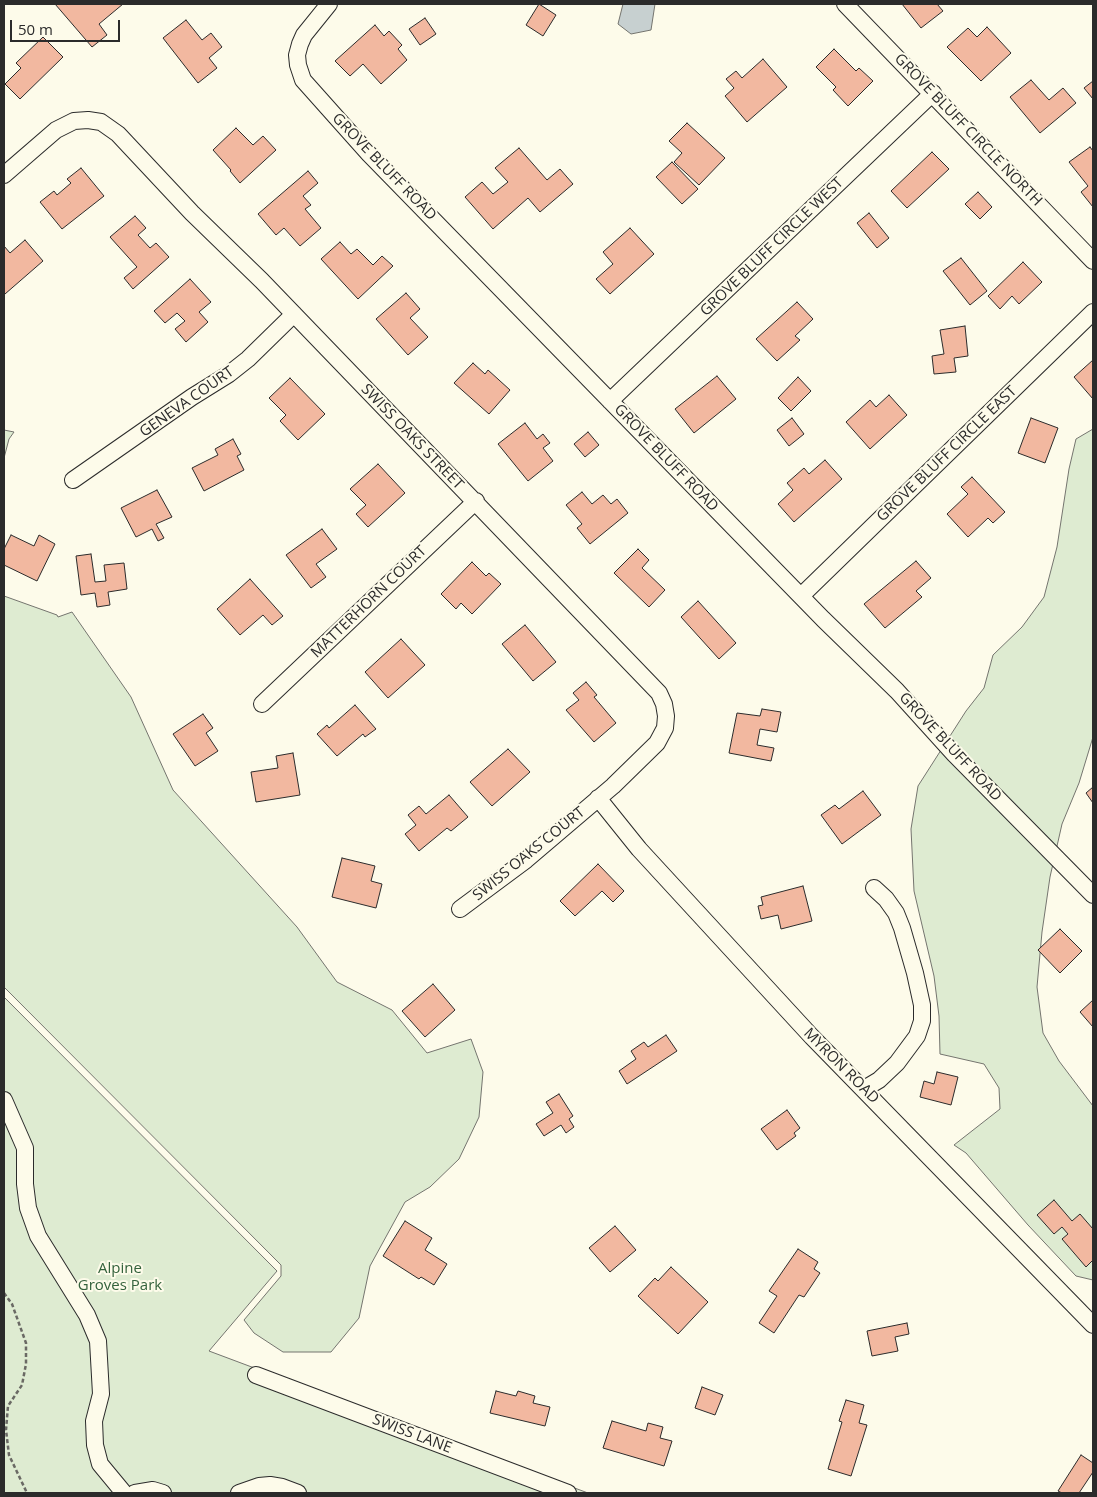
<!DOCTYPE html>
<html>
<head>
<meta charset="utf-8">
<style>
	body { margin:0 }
	#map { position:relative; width:1097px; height:1497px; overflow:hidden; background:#fdfbea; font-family:"Open Sans",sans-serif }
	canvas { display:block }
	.frame { position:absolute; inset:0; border:5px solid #2b2b2b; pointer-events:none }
	.scale { position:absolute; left:10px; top:20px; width:110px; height:22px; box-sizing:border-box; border:2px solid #2b2b2b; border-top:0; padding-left:6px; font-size:15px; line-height:18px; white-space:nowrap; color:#2b2b2b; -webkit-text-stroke:4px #fdfbea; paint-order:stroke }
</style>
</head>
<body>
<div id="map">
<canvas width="1097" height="1497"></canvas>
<div class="frame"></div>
<div class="scale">50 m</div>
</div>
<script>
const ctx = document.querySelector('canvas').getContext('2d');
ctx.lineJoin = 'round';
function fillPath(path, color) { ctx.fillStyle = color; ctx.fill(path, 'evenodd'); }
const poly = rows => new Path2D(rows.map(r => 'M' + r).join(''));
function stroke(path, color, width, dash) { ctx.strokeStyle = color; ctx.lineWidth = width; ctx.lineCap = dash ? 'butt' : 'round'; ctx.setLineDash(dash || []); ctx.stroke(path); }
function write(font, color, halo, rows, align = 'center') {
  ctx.font = font + ' "Open Sans",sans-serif'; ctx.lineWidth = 4; ctx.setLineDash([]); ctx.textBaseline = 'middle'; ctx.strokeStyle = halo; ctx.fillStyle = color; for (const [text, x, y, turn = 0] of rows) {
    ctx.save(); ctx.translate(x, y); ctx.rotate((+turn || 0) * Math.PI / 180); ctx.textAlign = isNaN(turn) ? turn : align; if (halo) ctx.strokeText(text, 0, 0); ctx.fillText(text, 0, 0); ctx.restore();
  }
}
const green = poly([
	[1093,429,1093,737,1079,783,1062,824,1050,877,1042,932,1037,987,1043,1033,1059,1061,1093,1106,1093,1280,1076,1276,1028,1225,966,1153,954,1145,1000,1109,999,1088,984,1064,940,1054,939,1016,934,976,914,891,911,829,918,786,966,711,984,688,993,655,1022,627,1044,597,1057,547,1069,469,1076,439,1093,429],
	[4,430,14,432,9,439,4,458,4,430],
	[4,596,57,615,58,617,72,612,131,697,173,790,297,927,337,982,392,1010,427,1053,471,1039,483,1072,479,1117,459,1159,430,1187,405,1202,370,1266,359,1318,331,1352,283,1352,254,1333,244,1320,281,1276,281,1265,4,987,4,596],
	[4,997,277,1271,209,1351,588,1493,4,1493,4,997]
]);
fillPath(green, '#deebd1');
stroke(green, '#74746e', 1);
const water = poly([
	[623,4,655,4,651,30,631,34,618,24,623,4]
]);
fillPath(water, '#c7d0d0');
stroke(water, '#74746e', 1);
const building = poly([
	[55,4,123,4,99,24,107,35,92,47,55,4],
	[539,4,556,15,543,36,526,25,539,4],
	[902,4,937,4,943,11,921,28,902,4],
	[425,18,436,34,420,45,409,29,425,18],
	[186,20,202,40,211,33,222,47,209,58,217,68,198,83,163,38,186,20],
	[375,25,384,36,389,31,402,45,398,49,407,60,381,84,363,64,350,76,335,61,375,25],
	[987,27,1011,53,981,81,947,47,968,28,977,37,987,27],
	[43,37,63,57,20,99,5,84,21,68,16,63,43,37],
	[834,49,856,71,859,68,873,81,848,106,833,90,836,87,816,67,834,49],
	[763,59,787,87,747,122,725,96,734,88,726,79,736,71,742,78,763,59],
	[1031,80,1049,100,1063,88,1076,103,1040,133,1010,97,1031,80],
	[1093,81,1093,99,1084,88,1093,81],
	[687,123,725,158,699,185,674,162,682,153,669,141,687,123],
	[236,128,253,145,263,136,276,150,240,183,230,171,231,170,213,150,236,128],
	[1090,147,1093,151,1093,207,1081,192,1088,186,1069,162,1090,147],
	[519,148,547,180,560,169,573,184,540,212,528,198,493,229,465,197,482,182,493,194,508,182,495,168,519,148],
	[932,152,949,169,907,208,891,191,932,152],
	[672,162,698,189,682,204,656,177,672,162],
	[81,168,104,196,62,229,40,202,54,191,57,195,71,183,67,179,81,168],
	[308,171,318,183,303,196,311,205,305,209,321,228,300,246,284,228,276,235,258,214,308,171],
	[978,192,992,207,980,219,965,204,978,192],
	[869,213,889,238,877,248,857,223,869,213],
	[135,216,146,228,138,235,150,248,156,243,169,257,133,289,124,278,137,267,110,237,135,216],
	[630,228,654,254,610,294,596,279,613,264,603,252,630,228],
	[25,240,43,261,5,294,4,294,4,246,10,253,25,240],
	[340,242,351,254,357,249,373,265,382,256,393,266,358,299,321,259,340,242],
	[961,258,987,291,970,305,943,271,961,258],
	[1023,262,1042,282,1019,304,1012,296,1000,309,988,296,1023,262],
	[190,279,211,302,199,312,208,322,186,342,175,329,185,321,177,313,165,323,154,311,190,279],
	[406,293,420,309,410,318,428,337,408,355,376,319,406,293],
	[797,302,813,319,795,336,800,340,777,361,756,339,797,302],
	[965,326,968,356,954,358,956,372,934,374,932,356,944,354,940,330,965,326],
	[1093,360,1093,399,1074,377,1093,360],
	[473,363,485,374,488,370,510,390,489,414,454,383,473,363],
	[717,376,736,399,694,433,675,409,717,376],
	[798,377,811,391,791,411,778,398,798,377],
	[290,378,325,414,298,440,280,421,286,415,269,398,290,378],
	[889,395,907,415,870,449,846,422,870,400,876,407,889,395],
	[792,418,804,434,789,446,777,430,792,418],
	[1031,418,1058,428,1045,463,1018,453,1031,418],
	[525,423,537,439,543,434,550,443,543,448,553,461,528,481,498,444,525,423],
	[588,432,599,445,585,457,574,444,588,432],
	[233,439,241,454,237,456,244,470,204,491,192,468,218,455,215,449,233,439],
	[825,460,842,479,794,522,778,504,793,490,787,483,804,468,809,474,825,460],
	[378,464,405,493,368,527,356,514,366,505,350,489,378,464],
	[972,477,1005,512,993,523,988,518,968,537,947,514,968,494,961,487,972,477],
	[157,490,172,517,156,524,164,538,158,541,152,529,136,537,121,508,157,490],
	[582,492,592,504,603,495,611,504,617,499,628,513,590,544,577,528,582,524,566,505,582,492],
	[322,529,337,549,316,564,326,577,311,588,286,555,322,529],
	[11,535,34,546,39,535,55,544,37,581,4,565,4,549,11,535],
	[638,549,649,560,642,568,665,590,649,607,614,573,638,549],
	[91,554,95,582,106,581,104,565,124,563,127,589,108,592,110,605,97,607,95,593,81,595,76,556,91,554],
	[916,561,931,578,916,591,922,597,885,628,864,604,916,561],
	[472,562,486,576,489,573,501,584,472,614,461,603,456,609,441,594,472,562],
	[250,579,283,616,272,625,263,615,240,635,217,609,250,579],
	[698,601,736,643,719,659,681,617,698,601],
	[525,625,556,662,533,681,502,644,525,625],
	[401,639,425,665,388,698,365,672,401,639],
	[586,682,597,695,594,697,616,723,594,742,566,710,579,700,573,693,586,682],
	[355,705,376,729,365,737,363,734,337,756,317,734,327,725,329,728,355,705],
	[762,709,781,712,777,732,760,729,757,745,774,748,771,761,729,753,737,713,760,716,762,709],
	[203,714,213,728,206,733,218,751,195,766,173,734,203,714],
	[508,749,530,772,492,806,470,782,508,749],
	[293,753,300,795,256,802,251,772,278,768,276,756,293,753],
	[1093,787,1093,803,1086,793,1093,787],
	[863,791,881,815,842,844,821,815,835,805,839,809,863,791],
	[449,795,468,817,451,831,447,828,419,851,405,834,416,825,408,815,419,806,426,814,449,795],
	[342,858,375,866,371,881,382,884,376,908,332,897,342,858],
	[598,864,624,891,613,902,602,891,575,916,560,901,598,864],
	[803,886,812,921,781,929,778,915,761,919,758,906,763,905,761,897,803,886],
	[1060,929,1082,951,1060,973,1038,950,1060,929],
	[433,984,455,1010,425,1037,402,1011,433,984],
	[1093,1000,1093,1027,1080,1012,1093,1000],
	[666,1035,677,1051,627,1084,619,1071,636,1059,631,1051,644,1042,648,1047,666,1035],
	[937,1072,958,1077,951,1105,920,1097,924,1081,934,1084,937,1072],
	[559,1094,573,1116,569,1119,574,1127,566,1133,561,1125,544,1136,536,1124,553,1113,546,1102,559,1094],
	[787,1110,800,1128,794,1133,796,1136,777,1150,761,1129,787,1110],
	[1054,1200,1072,1221,1080,1214,1093,1229,1093,1260,1086,1267,1062,1239,1068,1234,1062,1227,1054,1234,1037,1215,1054,1200],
	[405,1221,432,1238,425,1250,447,1264,434,1285,421,1277,419,1279,383,1256,405,1221],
	[615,1226,636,1250,610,1272,589,1248,615,1226],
	[798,1249,818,1262,814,1269,820,1273,804,1297,799,1295,774,1333,759,1323,777,1296,769,1291,798,1249],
	[671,1267,708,1302,678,1334,638,1296,655,1278,658,1281,671,1267],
	[907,1323,909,1334,895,1337,898,1351,872,1356,867,1331,907,1323],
	[702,1387,723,1395,715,1415,695,1408,702,1387],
	[496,1391,516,1396,518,1391,535,1396,533,1403,550,1407,545,1426,490,1413,496,1391],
	[846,1400,864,1405,859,1423,867,1425,851,1476,828,1469,842,1422,839,1421,846,1400],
	[612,1421,646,1431,648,1423,663,1427,660,1438,672,1441,664,1466,603,1448,612,1421],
	[1081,1455,1093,1463,1093,1472,1079,1493,1062,1493,1058,1491,1081,1455]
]);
fillPath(building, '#f2b8a0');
stroke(building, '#2b2b2b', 1);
const minor = poly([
	[329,4,304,35,300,44,297,55,298,65,303,80,369,154,823,619,897,691,954,754,1093,895],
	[845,4,1093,261],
	[4,175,56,130,74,121,88,120,101,122,118,134,192,213,262,281,659,693,664,704,666,716,665,728,657,743,613,786,526,860,460,909],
	[610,401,933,93],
	[73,480,192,397,229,374,248,359,294,314],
	[801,596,1093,312],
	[262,704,476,501],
	[598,798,639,849,812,1037,1093,1325],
	[864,1089,879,1080,897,1063,917,1036,922,1021,922,1005,915,973,902,928,896,913,886,899,874,888],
	[4,1100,25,1148,25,1184,28,1208,38,1236,87,1315,98,1341,101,1394,94,1421,95,1445,100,1464,124,1493],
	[256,1375,568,1493],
	[135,1493,153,1490,163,1493],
	[239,1493,259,1486,270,1485,282,1487,298,1493]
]);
stroke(minor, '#2b2b2b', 18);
stroke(poly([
	[4,1293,12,1304,26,1343,26,1364,22,1385,8,1406,6,1430,9,1455,27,1493]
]), '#6a6964', 2.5, [4, 2.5]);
stroke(minor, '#fdfbea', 16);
write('15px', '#2b2b2b', '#fdfbea', [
	["GROVE BLUFF CIRCLE NORTH",968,130,46],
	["GROVE BLUFF ROAD",384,167,46],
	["GROVE BLUFF CIRCLE WEST",772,247,-44],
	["GENEVA COURT",187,402,-35],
	["SWISS OAKS STREET",412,437,46],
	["GROVE BLUFF CIRCLE EAST",947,454,-44],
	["GROVE BLUFF ROAD",666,458,46],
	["MATTERHORN COURT",369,602,-44],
	["GROVE BLUFF ROAD",950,747,47],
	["SWISS OAKS COURT",529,854,-39],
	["MYRON ROAD",841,1066,45],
	["SWISS LANE",412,1434,21]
]);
write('15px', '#34623c', '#fdfbea', [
	["Alpine",120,1269],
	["Groves Park",120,1286]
]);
</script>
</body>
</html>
